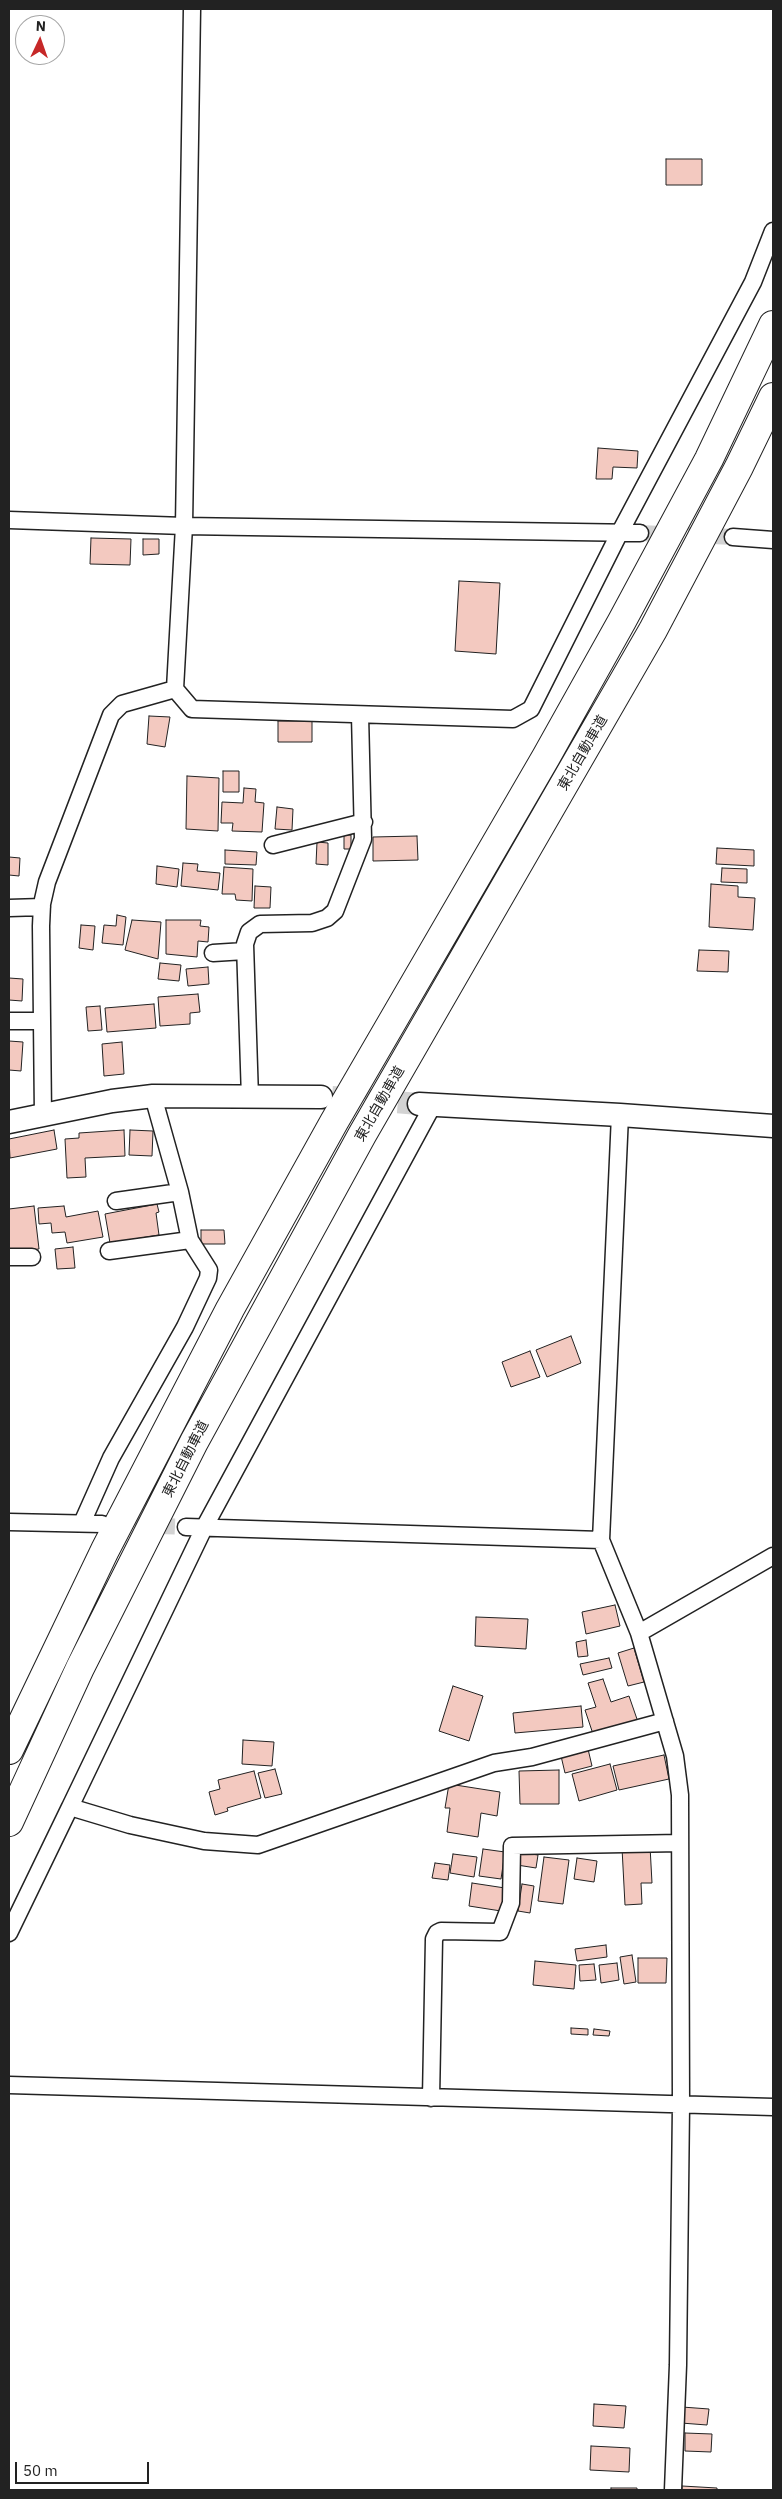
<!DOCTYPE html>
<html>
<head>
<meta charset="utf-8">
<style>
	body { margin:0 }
	#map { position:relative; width:782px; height:2499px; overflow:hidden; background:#fff; font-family:"IBM Plex Sans",sans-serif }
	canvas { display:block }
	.frame { position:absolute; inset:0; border:10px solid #222; pointer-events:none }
	.north { position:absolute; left:15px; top:15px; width:50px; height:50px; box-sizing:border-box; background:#fff; border:1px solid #a7a7a7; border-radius:50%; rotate:3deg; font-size:14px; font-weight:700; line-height:20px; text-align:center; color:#222 }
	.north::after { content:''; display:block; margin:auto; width:18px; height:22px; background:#c62828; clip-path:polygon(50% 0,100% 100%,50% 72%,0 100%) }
	.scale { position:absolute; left:15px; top:2462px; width:134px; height:22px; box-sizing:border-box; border:2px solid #222; border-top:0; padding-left:6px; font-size:15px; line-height:18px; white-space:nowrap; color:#222; -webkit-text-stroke:4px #fff; paint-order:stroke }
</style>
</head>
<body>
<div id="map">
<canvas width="782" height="2499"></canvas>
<div class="frame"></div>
<div class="north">N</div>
<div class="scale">50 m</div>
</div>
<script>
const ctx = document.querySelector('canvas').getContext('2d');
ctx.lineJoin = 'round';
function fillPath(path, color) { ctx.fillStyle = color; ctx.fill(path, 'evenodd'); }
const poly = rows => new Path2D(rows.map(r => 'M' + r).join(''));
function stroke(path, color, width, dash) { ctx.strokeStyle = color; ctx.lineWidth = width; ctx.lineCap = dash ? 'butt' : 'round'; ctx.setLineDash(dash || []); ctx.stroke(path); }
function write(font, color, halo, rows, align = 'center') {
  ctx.font = font + ' "IBM Plex Sans","Noto Sans JP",sans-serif'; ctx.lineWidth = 4; ctx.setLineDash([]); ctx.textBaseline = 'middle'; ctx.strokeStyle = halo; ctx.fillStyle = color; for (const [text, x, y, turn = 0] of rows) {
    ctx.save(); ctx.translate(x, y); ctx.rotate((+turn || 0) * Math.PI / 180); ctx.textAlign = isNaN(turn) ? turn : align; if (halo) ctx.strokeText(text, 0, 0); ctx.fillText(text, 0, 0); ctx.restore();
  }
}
const building = poly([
	[666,159,702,159,702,185,666,185,666,159],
	[598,448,638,451,637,468,613,467,612,479,596,479,598,448],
	[91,538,131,539,130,565,90,564,91,538],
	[143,539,159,539,159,554,143,555,143,539],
	[459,581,500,583,496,654,455,651,459,581],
	[149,716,170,717,165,747,147,744,149,716],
	[278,721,312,721,312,742,278,742,278,721],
	[223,771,239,771,239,792,223,792,223,771],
	[187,776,219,778,218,831,186,829,187,776],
	[244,788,256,789,255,802,264,803,262,832,232,831,233,823,221,823,222,802,243,803,244,788],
	[277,807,293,809,292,830,275,829,277,807],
	[344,835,351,835,351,849,344,849,344,835],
	[417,836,418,860,373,861,373,837,417,836],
	[317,842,328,843,328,865,316,864,317,842],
	[717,848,754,850,754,866,716,864,717,848],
	[225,850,257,852,256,865,225,864,225,850],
	[9,857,20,858,19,876,9,875,9,857],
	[183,863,198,864,197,871,220,873,218,890,181,886,183,863],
	[157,866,179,869,177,887,156,884,157,866],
	[224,867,253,869,252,901,236,900,235,894,222,894,224,867],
	[722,868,747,869,747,883,721,882,722,868],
	[711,884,738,886,738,897,755,898,753,930,709,927,711,884],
	[255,886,271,887,270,908,254,908,255,886],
	[117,915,126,917,123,945,102,943,104,925,116,926,117,915],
	[132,920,161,922,158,959,125,950,132,920],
	[166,920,201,920,200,926,209,927,208,942,198,941,197,957,166,954,166,920],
	[81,925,95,926,93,950,79,948,81,925],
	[699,950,729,951,728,972,697,971,699,950],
	[160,963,181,965,179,981,158,979,160,963],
	[208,967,209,984,188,986,186,969,208,967],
	[9,978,23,979,22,1001,9,1000,9,978],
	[198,994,200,1012,190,1013,190,1024,160,1026,158,997,198,994],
	[154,1004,156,1028,107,1032,105,1008,154,1004],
	[100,1006,102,1030,88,1031,86,1007,100,1006],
	[9,1041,23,1042,21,1071,9,1070,9,1041],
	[122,1042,124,1074,104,1076,102,1044,122,1042],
	[54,1130,57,1149,10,1158,9,1139,54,1130],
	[124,1130,125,1156,85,1158,86,1177,67,1178,65,1139,79,1138,79,1133,124,1130],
	[130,1130,153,1131,152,1156,129,1155,130,1130],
	[157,1204,159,1212,156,1213,159,1235,110,1243,105,1214,157,1204],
	[34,1206,39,1249,9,1252,9,1209,34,1206],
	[64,1206,66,1217,98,1211,103,1237,67,1243,65,1232,52,1233,51,1223,39,1224,38,1208,64,1206],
	[201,1230,224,1230,225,1244,201,1244,201,1230],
	[73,1247,75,1268,57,1269,55,1249,73,1247],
	[571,1336,581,1363,547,1377,536,1350,571,1336],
	[530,1351,540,1377,511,1387,502,1362,530,1351],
	[615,1605,620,1626,586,1634,582,1612,615,1605],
	[476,1617,528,1619,526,1649,475,1646,476,1617],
	[586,1640,588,1656,578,1657,576,1642,586,1640],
	[634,1648,644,1682,628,1686,618,1653,634,1648],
	[609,1658,612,1668,583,1675,580,1664,609,1658],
	[603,1679,611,1702,629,1696,638,1722,594,1737,585,1710,596,1707,588,1683,603,1679],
	[453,1686,483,1696,469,1741,439,1731,453,1686],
	[581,1706,583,1727,515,1733,513,1713,581,1706],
	[243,1740,274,1742,272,1766,242,1764,243,1740],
	[588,1749,592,1766,565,1773,561,1756,588,1749],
	[664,1755,669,1779,619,1790,613,1766,664,1755],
	[610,1764,617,1790,579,1801,572,1774,610,1764],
	[275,1769,282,1794,265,1798,258,1773,275,1769],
	[559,1770,559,1804,520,1804,519,1771,559,1770],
	[254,1771,261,1798,227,1808,228,1811,215,1815,209,1792,220,1789,218,1780,254,1771],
	[449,1784,500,1792,497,1816,481,1813,478,1837,447,1832,450,1808,445,1808,449,1784],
	[650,1846,652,1883,641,1883,642,1904,625,1905,622,1848,650,1846],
	[483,1849,505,1852,501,1879,479,1876,483,1849],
	[519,1852,538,1855,536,1868,517,1865,519,1852],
	[453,1854,477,1857,474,1877,450,1873,453,1854],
	[544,1857,569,1860,563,1904,538,1901,544,1857],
	[577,1858,597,1861,594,1882,574,1879,577,1858],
	[435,1863,450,1865,448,1880,432,1878,435,1863],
	[472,1883,505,1888,501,1911,469,1906,472,1883],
	[522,1884,534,1886,530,1913,518,1911,522,1884],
	[606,1945,607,1957,577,1961,575,1949,606,1945],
	[632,1955,636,1982,624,1984,620,1957,632,1955],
	[638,1958,667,1958,666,1983,638,1983,638,1958],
	[535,1961,576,1965,574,1989,533,1985,535,1961],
	[617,1963,619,1980,601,1983,599,1965,617,1963],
	[594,1964,596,1980,580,1981,579,1965,594,1964],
	[571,2028,588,2029,588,2035,571,2034,571,2028],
	[594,2029,610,2031,609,2036,593,2035,594,2029],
	[594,2404,626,2406,624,2428,593,2426,594,2404],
	[682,2407,709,2409,707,2425,681,2423,682,2407],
	[685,2433,712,2434,711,2452,685,2451,685,2433],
	[591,2446,630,2448,629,2472,590,2470,591,2446],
	[682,2486,717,2488,717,2490,682,2490,682,2486],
	[611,2488,637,2488,637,2490,611,2490,611,2488]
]);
fillPath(building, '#f3c9c0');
stroke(building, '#222', 1);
stroke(poly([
	[640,533,733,537],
	[111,1524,186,1527]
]), '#d3d3d3', 16, [16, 8]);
stroke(poly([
	[332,1097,419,1104]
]), '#d3d3d3', 22, [22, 11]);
const street = poly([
	[9,520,184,526,640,533],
	[733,537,773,540],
	[175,689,192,709,513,719,531,709,619,534,753,282,773,231],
	[273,845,364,822],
	[9,908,42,907],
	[213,953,245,951],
	[9,1021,42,1021],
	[250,1098,245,944,249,932,260,924,312,923,327,918,335,911,363,839,360,715],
	[620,1115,601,1540,639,1633,675,1756,680,1795,681,2105,678,2365,673,2490],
	[43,1116,41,926,42,904,47,882,111,715,122,704,175,689,184,526,192,9],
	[116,1201,180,1192],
	[109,1251,190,1240],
	[9,1257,32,1257],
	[9,1522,102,1524],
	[82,1523,111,1458,185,1327,208,1278,209,1270,190,1240,180,1192,153,1096],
	[186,1527,601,1540],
	[639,1633,773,1556],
	[70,1807,205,1526,433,1105],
	[9,1933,70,1807,130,1825,204,1841,258,1845,494,1763,532,1757,665,1721],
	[9,2085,773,2107],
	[431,2098,434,1939,437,1933,441,1931,500,1932,511,1903,512,1846,680,1843]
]);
const secondary = poly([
	[419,1104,620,1115,773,1126],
	[9,1122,112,1101,153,1096,321,1097]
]);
const highway = poly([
	[9,1750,105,1550,230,1309,334,1122,546,757,622,621,709,459,773,325],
	[9,1822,80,1668,194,1442,362,1135,653,630,739,467,773,397]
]);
stroke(street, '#222', 19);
stroke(secondary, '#222', 25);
stroke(highway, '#222', 30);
stroke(street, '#fff', 16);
stroke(secondary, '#fff', 22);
stroke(highway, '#fff', 28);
write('14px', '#222', '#fff', [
	["東北自動車道",583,753,-60],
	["東北自動車道",380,1104,-60],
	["東北自動車道",186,1459,-63]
]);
</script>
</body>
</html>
